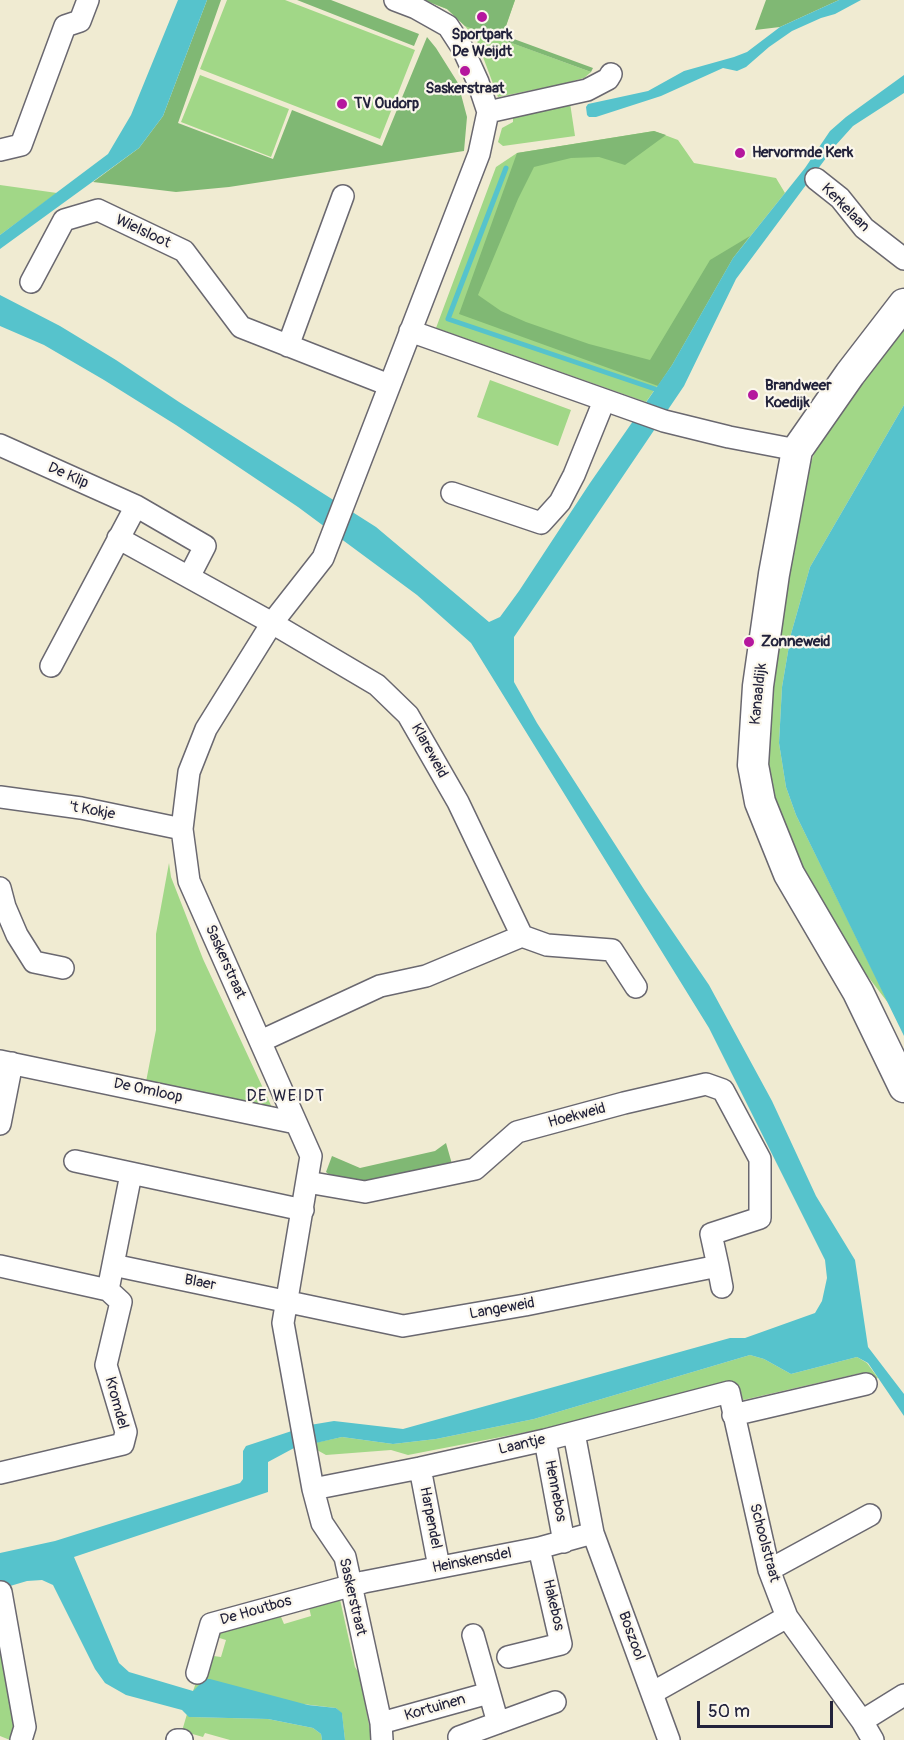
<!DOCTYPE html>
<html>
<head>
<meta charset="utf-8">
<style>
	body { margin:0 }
	#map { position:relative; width:904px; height:1740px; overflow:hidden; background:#f0ebd2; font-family:Pangolin,sans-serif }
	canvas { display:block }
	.scale { position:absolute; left:697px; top:1701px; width:136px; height:27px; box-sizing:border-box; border:3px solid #22223b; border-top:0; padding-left:8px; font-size:18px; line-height:21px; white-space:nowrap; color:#22223b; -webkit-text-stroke:4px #fbf7ec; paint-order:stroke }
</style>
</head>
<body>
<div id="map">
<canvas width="904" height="1740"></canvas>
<div class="scale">50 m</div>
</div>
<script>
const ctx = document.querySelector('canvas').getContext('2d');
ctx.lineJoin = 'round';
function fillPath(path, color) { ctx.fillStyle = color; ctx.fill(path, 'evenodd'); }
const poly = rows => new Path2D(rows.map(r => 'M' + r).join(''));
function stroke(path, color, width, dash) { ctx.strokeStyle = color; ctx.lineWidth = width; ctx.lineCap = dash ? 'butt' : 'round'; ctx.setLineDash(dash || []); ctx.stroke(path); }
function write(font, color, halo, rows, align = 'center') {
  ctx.font = font + ' Pangolin,sans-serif'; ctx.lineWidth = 4.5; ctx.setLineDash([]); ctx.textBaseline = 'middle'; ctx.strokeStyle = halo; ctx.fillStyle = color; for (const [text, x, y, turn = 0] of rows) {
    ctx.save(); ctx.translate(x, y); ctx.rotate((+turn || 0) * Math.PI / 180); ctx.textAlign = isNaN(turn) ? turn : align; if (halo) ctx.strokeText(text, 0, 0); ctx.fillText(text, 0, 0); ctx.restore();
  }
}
fillPath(poly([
	[227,0,285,0,415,50,380,139,200,69],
	[424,0,515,0,501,39,591,72,584,78,562,84,498,97,477,41,465,26,447,9],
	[200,75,289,109,271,157,181,122],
	[570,103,575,136,503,146,498,142,502,128,513,122,513,118],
	[654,131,678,140,694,163,776,178,785,193,733,258,672,365,646,402,436,328,496,167,517,153],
	[0,185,57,193,0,235],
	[904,328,904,405,810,567,791,634,782,687,779,743,786,787,796,815,889,1004,822,917,777,822,763,738,773,628,808,469,822,435],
	[490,380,571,410,558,446,477,417],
	[169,863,171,877,203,959,275,1114,145,1087,156,1030,156,934],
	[750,1355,764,1359,791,1374,857,1357,867,1363,878,1378,864,1382,861,1373,743,1400,739,1385,532,1431,408,1455,391,1450,326,1455,317,1450,314,1443,342,1437,393,1444,436,1439,534,1419],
	[339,1595,355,1667,359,1673,372,1740,345,1740,342,1714,336,1708,193,1691,206,1655,221,1657,226,1640,213,1636,215,1632,279,1612,284,1624,311,1616,308,1603],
	[0,1642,18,1718,10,1740,0,1736],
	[187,1714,190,1717,268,1719,313,1728,321,1734,322,1740,230,1740,205,1733,203,1737,182,1731]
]), '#a1d787');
fillPath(poly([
	[207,0,221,0,178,123,273,159,292,110,382,146,427,37,436,48,458,83,467,117,464,151,229,187,176,192,93,182,139,148,163,116],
	[297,0,331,0,419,34,414,46],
	[424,0,515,0,503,35,593,68,591,72,465,26,447,9],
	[766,0,839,0,780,27,755,30],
	[654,131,666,135,625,165,599,157,571,158,534,167,518,199,478,295,501,311,526,322,589,344,650,360,710,260,750,236,733,258,672,365,658,386,459,314,517,153],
	[446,1143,452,1164,345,1187,326,1172,332,1156,360,1168,435,1151]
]), '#80b874');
fillPath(poly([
	[178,0,207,0,163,116,139,148,0,249,0,235,108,154,131,115],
	[839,0,861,0,835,14,821,18,792,31,769,47,746,67,737,71,723,68,661,96,596,117,589,117,587,115,586,107,588,104,648,91,684,71,734,57,747,52,780,27],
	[904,75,904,93,853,126,835,146,736,279,684,386,514,637,514,682,537,723,645,891,709,985,772,1101,816,1196,855,1260,868,1347,904,1394,904,1416,868,1363,857,1357,791,1374,764,1359,750,1355,534,1419,436,1439,393,1444,342,1437,294,1448,268,1462,268,1492,74,1557,119,1663,129,1672,193,1691,205,1679,210,1679,308,1705,336,1708,342,1713,345,1740,322,1740,321,1734,313,1728,268,1719,189,1717,182,1710,126,1695,105,1683,95,1669,53,1585,42,1580,27,1581,0,1589,0,1553,55,1541,240,1483,243,1479,243,1451,246,1446,310,1425,334,1421,403,1429,730,1338,745,1338,815,1313,822,1301,827,1278,825,1260,709,1028,471,643,417,595,298,507,176,425,104,380,44,345,0,326,0,295,60,326,116,360,179,402,376,527,489,622,500,617,519,591,590,483,672,365,733,258,805,168,830,131,846,117],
	[904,405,904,1036,796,815,786,787,779,743,782,687,791,634,810,567]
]), '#56c3cc');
stroke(poly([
	[506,168,448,319,655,389]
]), '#56c3cc', 5);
const street = poly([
	[488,112,587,90,608,79,611,74],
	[0,150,21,145,65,26,80,21,88,0],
	[816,179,840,198,864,228,904,259],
	[31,282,64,220,98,210,184,251,241,327,389,385],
	[410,331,664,421,729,437,797,450],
	[288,346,343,196],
	[0,445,136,506,205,546,189,577],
	[452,493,541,523,560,502,574,475,604,401],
	[118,538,272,623,377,685,408,715,458,802,522,936],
	[51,666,136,506],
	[0,797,81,808,182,829],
	[0,888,5,907,17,935,34,962,63,968],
	[261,1041,380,986,426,976,522,936,547,945,612,950,636,987],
	[0,1061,296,1123],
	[0,1124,12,1063],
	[75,1161,303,1210],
	[307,1182,365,1192,475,1169,517,1132,624,1103,706,1084,723,1090,760,1159,760,1218,711,1234,718,1266],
	[113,1265,403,1326,525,1305,718,1266,722,1287],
	[0,1266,108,1290],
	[733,1415,866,1384],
	[574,1433,593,1533,669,1740],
	[545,1440,564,1542],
	[420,1468,439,1567],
	[0,1473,123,1444,126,1432,106,1365,121,1302,108,1290,131,1174],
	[313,1489,420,1468,545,1440,729,1392,769,1570,787,1617,862,1721,873,1740],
	[769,1570,870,1515],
	[1,1592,25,1727,21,1740],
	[473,1635,498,1723],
	[508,1657,561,1644,539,1548],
	[197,1673,211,1624,364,1582,539,1548,593,1533],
	[652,1693,787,1617],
	[862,1721,904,1695],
	[381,1723,489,1693],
	[459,1737,555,1702],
	[177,1740,182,1740],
	[382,1740,381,1723,345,1557,322,1523,313,1489,283,1323,311,1156,189,881,182,829,189,772,206,729,272,623,323,558,479,154,488,112,478,82,463,49,448,26,416,8,395,0]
]);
const secondary = poly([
	[904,304,850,374,797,450,774,574,758,686,753,765,760,802,789,874,858,992,904,1087]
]);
stroke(street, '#6a6870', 24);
stroke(secondary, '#6a6870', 33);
stroke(street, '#fff', 21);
stroke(secondary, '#fff', 30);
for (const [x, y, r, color] of [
	[482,17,6,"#b5179e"],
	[465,71,6,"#b5179e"],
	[342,104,6,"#b5179e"],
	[740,153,6,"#b5179e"],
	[753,395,6,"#b5179e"],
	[749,642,6,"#b5179e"]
]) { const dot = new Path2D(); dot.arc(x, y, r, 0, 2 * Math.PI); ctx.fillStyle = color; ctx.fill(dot); stroke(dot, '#fbf7ec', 2); }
write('bold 15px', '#22223b', '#fbf7ec', [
	["Sportpark",482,35,"center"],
	["De Weijdt",482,52,"center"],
	["Saskerstraat",465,89,"center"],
	["TV Oudorp",354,104],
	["Hervormde Kerk",752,153],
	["Brandweer",765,386],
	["Koedijk",765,403],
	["Zonneweid",761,642]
], 'left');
write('15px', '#22223b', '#fbf7ec', [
	["Kerkelaan",845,208,45],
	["Wielsloot",143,232,25],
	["De Klip",68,476,24],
	["Kanaaldijk",759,694,-84],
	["Klareweid",429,751,61],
	["'t Kokje",92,811,10],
	["Saskerstraat",225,962,66],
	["De Omloop",148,1091,12],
	["Hoekweid",577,1116,-15],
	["Blaer",200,1283,11],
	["Langeweid",502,1309,-10],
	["Kromdel",116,1403,75],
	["Laantje",522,1445,-13],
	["Hennebos",555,1491,79],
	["Harpendel",430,1518,79],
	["Schoolstraat",764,1543,75],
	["Heinskensdel",472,1561,-11],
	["Saskerstraat",352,1597,77],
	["Hakebos",553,1605,77],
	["De Houtbos",256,1611,-16],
	["Boszool",631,1636,70],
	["Kortuinen",435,1708,-16]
]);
ctx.letterSpacing = '1.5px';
write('16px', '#22223b', '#fbf7ec', [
	["DE WEIDT",286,1097]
]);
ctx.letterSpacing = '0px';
</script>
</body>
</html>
